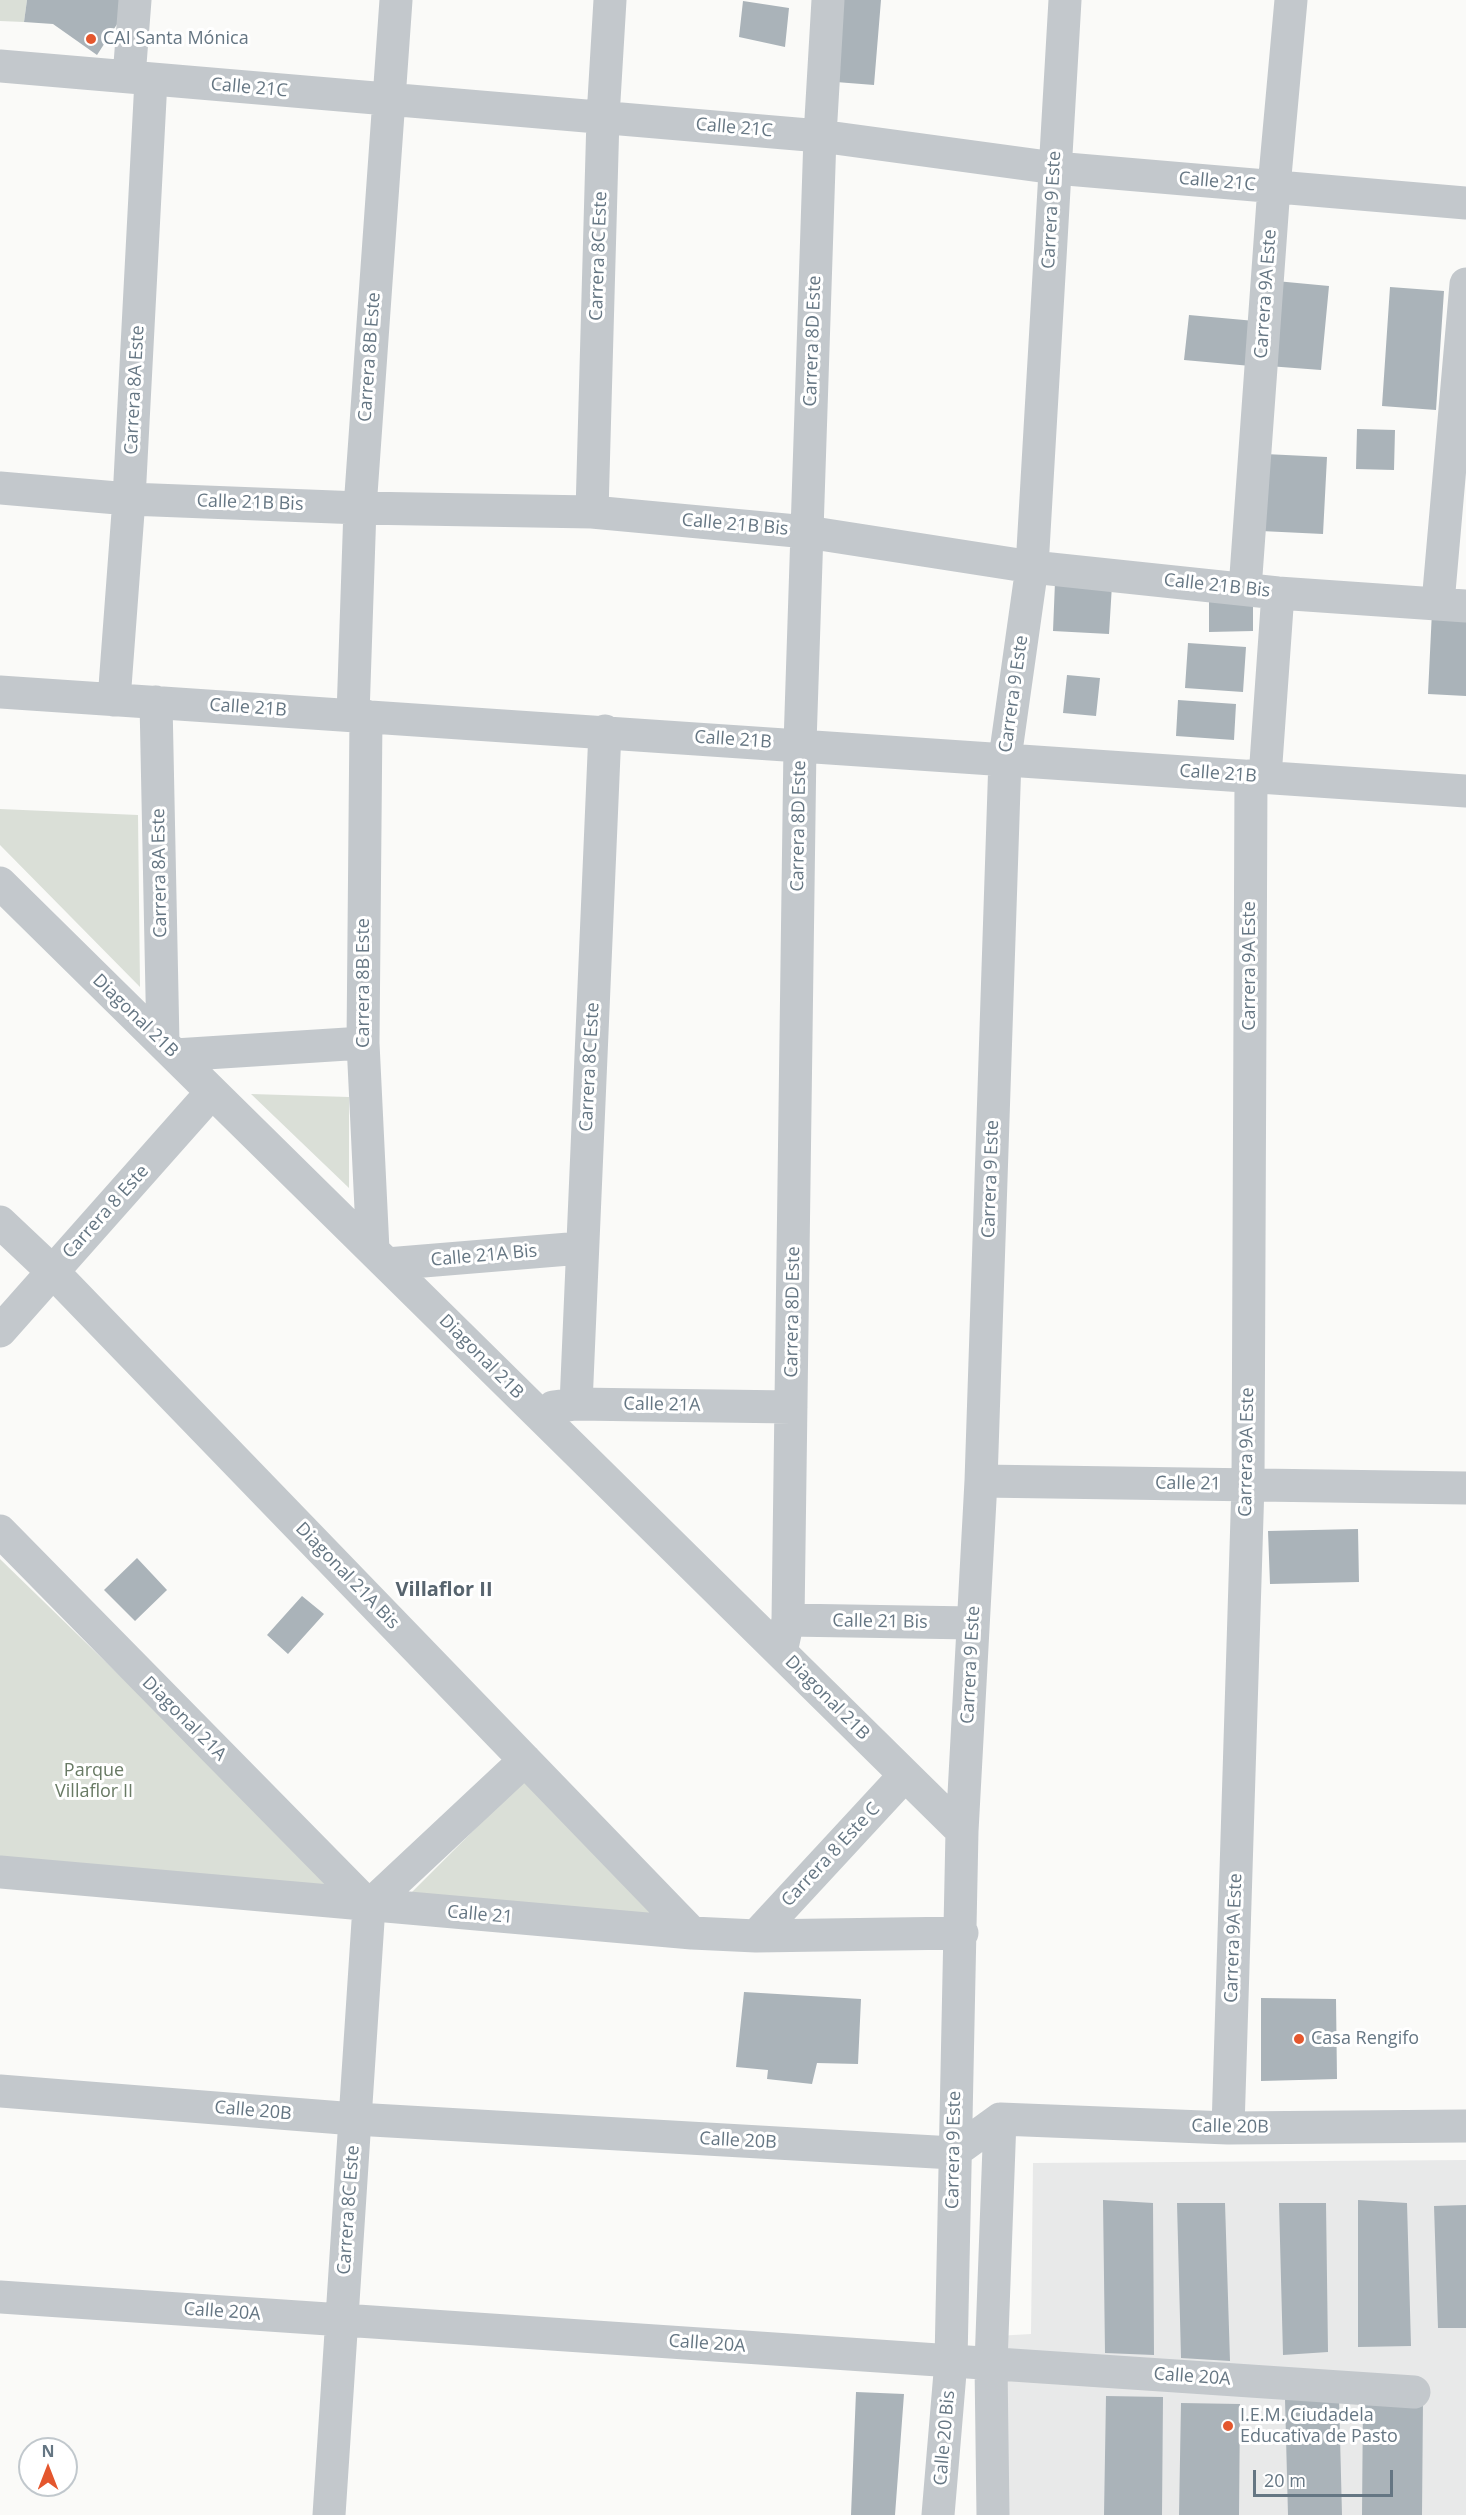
<!DOCTYPE html>
<html>
<head>
<meta charset="utf-8">
<style>
	body { margin:0 }
	#map { position:relative; width:1466px; height:2515px; overflow:hidden; background:#fafaf8; font-family:"Open Sans",sans-serif }
	canvas { display:block }
	.north { position:absolute; left:18px; top:2437px; width:60px; height:60px; box-sizing:border-box; background:#fff; border:2px solid #c1c8cd; border-radius:50%; rotate:0deg; font-size:16px; font-weight:700; line-height:24px; text-align:center; color:#657683 }
	.north::after { content:''; display:block; margin:auto; width:21px; height:27px; background:#e4572e; clip-path:polygon(50% 0,100% 100%,50% 72%,0 100%) }
	.scale { position:absolute; left:1253px; top:2470px; width:140px; height:27px; box-sizing:border-box; border:3px solid #657683; border-top:0; padding-left:8px; font-size:18px; line-height:21px; white-space:nowrap; color:#657683; -webkit-text-stroke:4px #fff; paint-order:stroke }
</style>
</head>
<body>
<div id="map">
<canvas width="1466" height="2515"></canvas>
<div class="north">N</div>
<div class="scale">20 m</div>
</div>
<script>
const ctx = document.querySelector('canvas').getContext('2d');
ctx.lineJoin = 'round';
function fillPath(path, color) { ctx.fillStyle = color; ctx.fill(path, 'evenodd'); }
const poly = rows => new Path2D(rows.map(r => 'M' + r).join(''));
function stroke(path, color, width, dash) { ctx.strokeStyle = color; ctx.lineWidth = width; ctx.lineCap = dash ? 'butt' : 'round'; ctx.setLineDash(dash || []); ctx.stroke(path); }
function write(font, color, halo, rows, align = 'center') {
  ctx.font = font + ' "Open Sans",sans-serif'; ctx.lineWidth = 6; ctx.setLineDash([]); ctx.textBaseline = 'middle'; ctx.strokeStyle = halo; ctx.fillStyle = color; for (const [text, x, y, turn = 0] of rows) {
    ctx.save(); ctx.translate(x, y); ctx.rotate((+turn || 0) * Math.PI / 180); ctx.textAlign = isNaN(turn) ? turn : align; if (halo) ctx.strokeText(text, 0, 0); ctx.fillText(text, 0, 0); ctx.restore();
  }
}
fillPath(poly([
	[1466,2160,1466,2515,984,2515,996,2336,1031,2334,1033,2163]
]), '#e8e9e9');
fillPath(poly([
	[0,0,27,0,24,22,0,21],
	[0,809,138,815,140,987,0,845],
	[251,1094,349,1097,349,1188],
	[0,1559,343,1893,0,1866],
	[523,1781,676,1927,404,1900]
]), '#dadfd7');
fillPath(poly([
	[27,0,125,0,125,12,97,55,53,24,24,22],
	[843,0,881,0,874,85,836,82],
	[743,1,789,8,785,47,739,37],
	[1276,281,1329,286,1321,370,1268,366],
	[1390,287,1444,291,1436,410,1382,406],
	[1189,315,1255,321,1251,366,1184,360],
	[1357,429,1395,430,1394,470,1356,469],
	[1265,454,1327,457,1323,534,1261,531],
	[1055,582,1112,585,1109,634,1053,631],
	[1209,598,1253,598,1253,631,1209,632],
	[1432,611,1466,613,1466,696,1428,694],
	[1188,643,1246,647,1243,692,1185,688],
	[1067,675,1100,678,1096,716,1063,713],
	[1178,700,1236,704,1234,740,1176,736],
	[1358,1529,1359,1582,1270,1584,1268,1531],
	[137,1558,167,1590,135,1621,104,1590],
	[302,1596,324,1614,288,1654,267,1635],
	[744,1992,861,1999,858,2064,817,2063,812,2084,767,2079,768,2070,736,2067],
	[1261,1998,1336,1999,1337,2079,1261,2081],
	[1103,2200,1153,2203,1154,2355,1105,2353],
	[1358,2200,1407,2203,1411,2346,1358,2347],
	[1177,2203,1225,2203,1230,2361,1181,2358],
	[1279,2203,1326,2203,1328,2352,1283,2355],
	[1466,2205,1466,2328,1438,2328,1434,2206],
	[856,2392,904,2394,895,2515,851,2515],
	[1106,2396,1163,2397,1162,2515,1104,2515],
	[1339,2397,1342,2515,1288,2515,1285,2399],
	[1363,2399,1423,2399,1422,2515,1362,2515],
	[1181,2403,1240,2404,1239,2515,1179,2515]
]), '#aab3b9');
stroke(poly([
	[0,66,820,136,1055,168,1466,203],
	[129,77,135,0],
	[0,488,129,499,360,508,592,512,807,532,1032,567,1278,593,1466,606],
	[592,512,603,117,610,0],
	[1245,589,1274,187,1291,0],
	[1438,603,1466,284],
	[0,692,1466,791],
	[114,700,129,499,151,80],
	[156,702,163,1043],
	[353,715,360,508,396,0],
	[366,716,363,1043,373,1250],
	[1265,777,1278,593],
	[0,883,962,1831],
	[175,1055,363,1043],
	[0,1222,53,1272,692,1933],
	[387,1264,581,1248],
	[0,1331,212,1092],
	[576,1404,605,731],
	[553,1407,576,1404,791,1407],
	[981,1481,1466,1488],
	[0,1531,369,1906],
	[788,1620,973,1623],
	[781,1652,788,1620,800,744,820,136,828,0],
	[0,1872,692,1933,756,1936,962,1933],
	[369,1906,525,1760],
	[756,1936,905,1775],
	[0,2091,355,2119,953,2153,1000,2119,1228,2128,1466,2126],
	[1228,2128,1248,1484,1251,776],
	[0,2297,1414,2392],
	[329,2515,369,1906],
	[938,2515,951,2361,962,1831,981,1481,1005,758,1032,567,1065,0],
	[993,2515,991,2364,1000,2119]
]), '#c3c8cc', 33);
for (const [x, y, r, color] of [
	[91,39,6,"#e4572e"],
	[1299,2039,6,"#e4572e"],
	[1228,2426,6,"#e4572e"]
]) { const dot = new Path2D(); dot.arc(x, y, r, 0, 2 * Math.PI); ctx.fillStyle = color; ctx.fill(dot); stroke(dot, '#fff', 2); }
write('18px', '#657683', '#fff', [
	["CAI Santa Mónica",103,39],
	["Casa Rengifo",1311,2039],
	["I.E.M. Ciudadela",1240,2416],
	["Educativa de Pasto",1240,2437]
], 'left');
write('18px', '#657683', '#fff', [
	["Calle 21C",249,88,5],
	["Calle 21C",734,128,5],
	["Calle 21C",1217,182,5],
	["Carrera 9 Este",1052,210,-87],
	["Carrera 8C Este",599,256,-88],
	["Carrera 9A Este",1266,294,-86],
	["Carrera 8D Este",813,341,-88],
	["Carrera 8B Este",370,357,-86],
	["Carrera 8A Este",135,390,-87],
	["Calle 21B Bis",250,503,2],
	["Calle 21B Bis",735,525,5],
	["Calle 21B Bis",1217,586,6],
	["Carrera 9 Este",1014,694,-82],
	["Calle 21B",248,708,4],
	["Calle 21B",733,740,4],
	["Calle 21B",1218,774,4],
	["Carrera 8D Este",799,826,-89],
	["Carrera 8A Este",160,873,-91],
	["Carrera 9A Este",1250,966,-90],
	["Carrera 8B Este",364,983,-90],
	["Diagonal 21B",135,1016,44],
	["Carrera 8C Este",590,1067,-87],
	["Carrera 9 Este",991,1179,-88],
	["Carrera 8 Este",106,1212,-48],
	["Calle 21A Bis",484,1256,-5],
	["Carrera 8D Este",793,1312,-89],
	["Diagonal 21B",481,1357,45],
	["Calle 21A",662,1405,1],
	["Carrera 9A Este",1247,1452,-89],
	["Calle 21",1188,1484,1],
	["Diagonal 21A Bis",347,1576,46],
	["Calle 21 Bis",880,1622,1],
	["Carrera 9 Este",971,1665,-87],
	["Diagonal 21B",827,1698,45],
	["Diagonal 21A",184,1719,45],
	["Carrera 8 Este C",831,1855,-47],
	["Calle 21",480,1915,5],
	["Carrera 9A Este",1234,1938,-88],
	["Calle 20B",253,2111,5],
	["Calle 20B",1230,2127,1],
	["Calle 20B",738,2141,3],
	["Carrera 9 Este",954,2150,-89],
	["Carrera 8C Este",349,2210,-86],
	["Calle 20A",222,2312,4],
	["Calle 20A",707,2344,4],
	["Calle 20A",1192,2377,4],
	["Calle 20 Bis",945,2438,-85]
]);
write('18px', '#687a64', '#fff', [
	["Parque",94,1771],
	["Villaflor II",94,1792]
]);
write('bold 20px', '#57646e', '#fff', [
	["Villaflor II",444,1590]
]);
</script>
</body>
</html>
